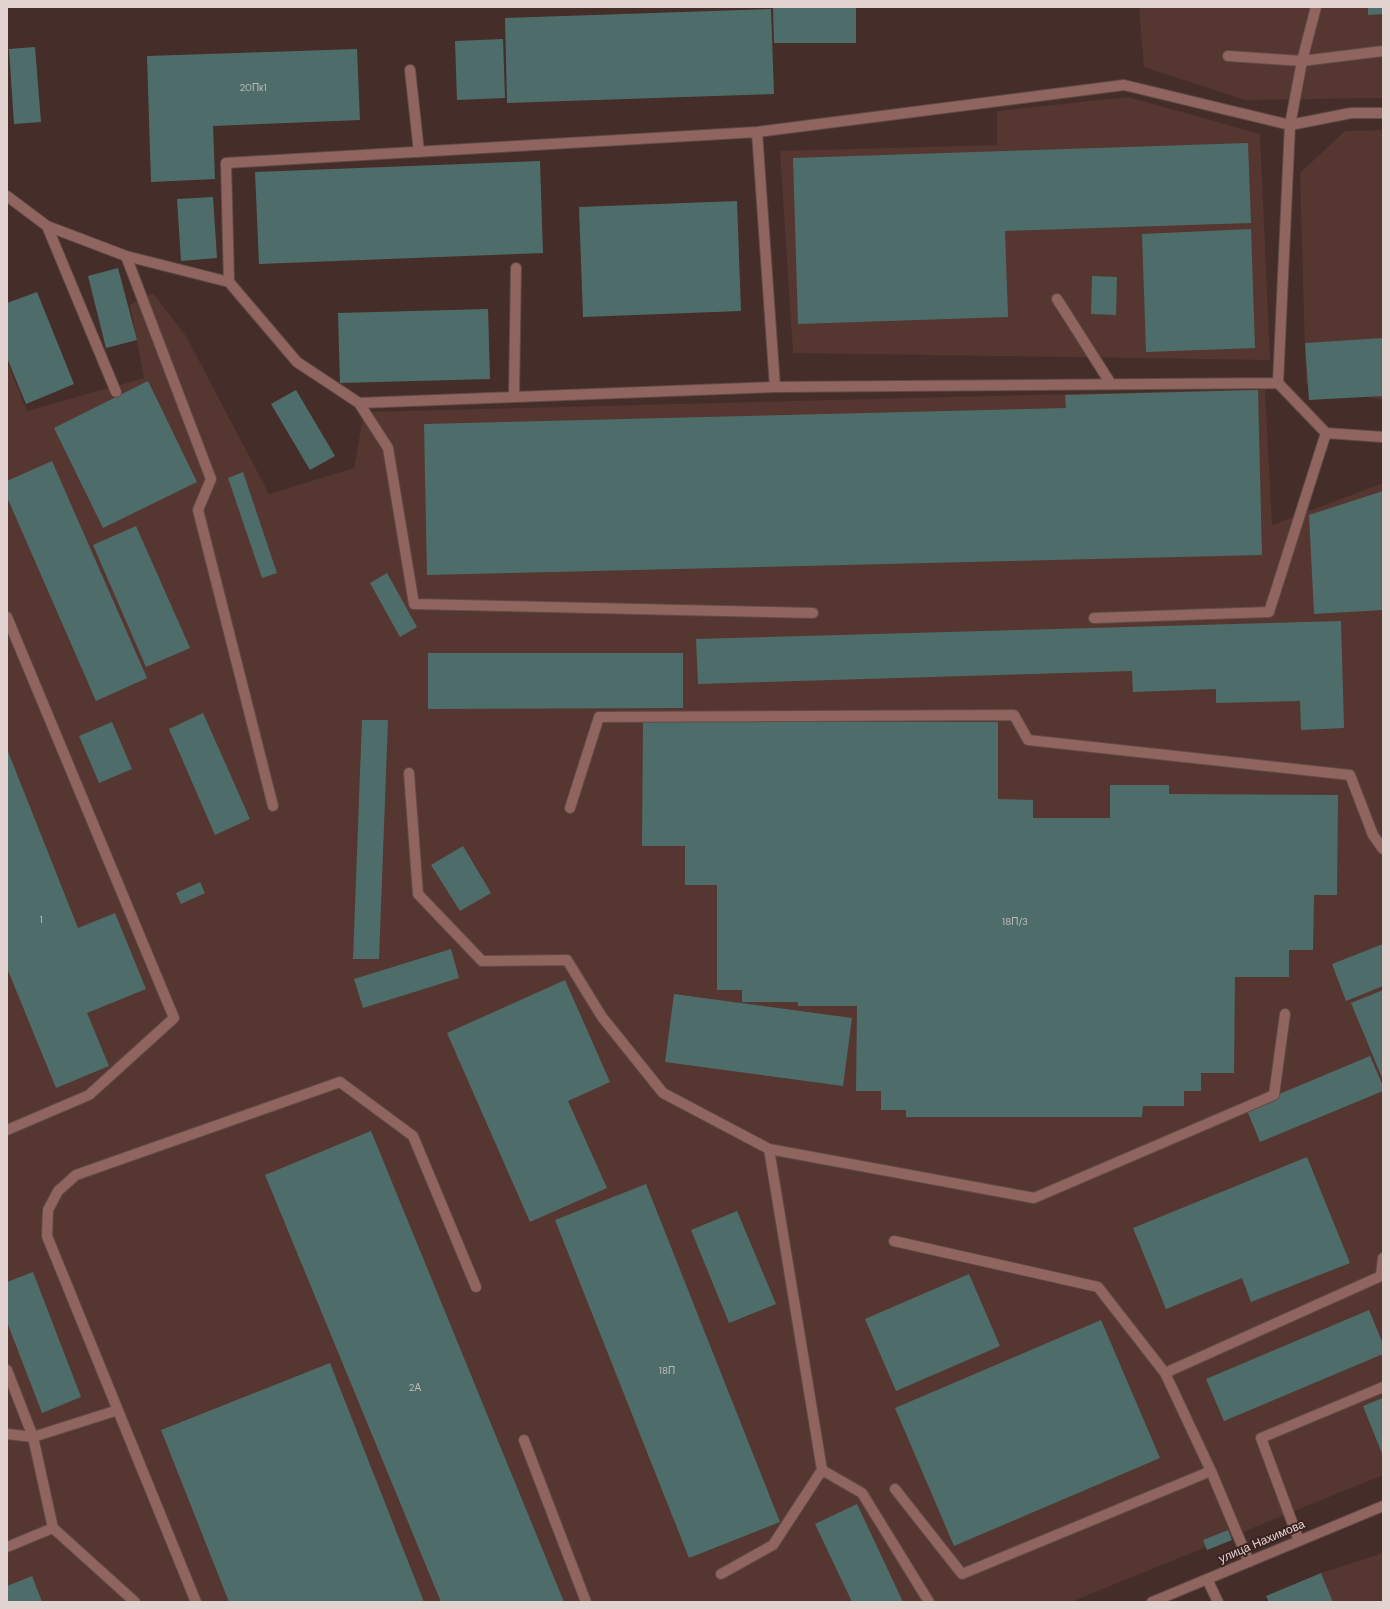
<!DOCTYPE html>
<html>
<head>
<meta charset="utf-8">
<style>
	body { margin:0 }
	#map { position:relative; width:1390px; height:1609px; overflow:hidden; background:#452d29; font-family:"DM Sans",sans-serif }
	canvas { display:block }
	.frame { position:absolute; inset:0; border:8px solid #e2d2d0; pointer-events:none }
</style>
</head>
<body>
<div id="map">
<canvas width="1390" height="1609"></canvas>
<div class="frame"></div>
</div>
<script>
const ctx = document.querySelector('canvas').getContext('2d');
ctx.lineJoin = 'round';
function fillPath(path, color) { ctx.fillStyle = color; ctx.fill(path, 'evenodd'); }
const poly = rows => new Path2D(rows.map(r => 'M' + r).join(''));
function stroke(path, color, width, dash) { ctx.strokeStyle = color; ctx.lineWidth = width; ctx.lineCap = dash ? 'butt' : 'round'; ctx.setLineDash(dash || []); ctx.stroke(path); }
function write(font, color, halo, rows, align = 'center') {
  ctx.font = font + ' "DM Sans",sans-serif'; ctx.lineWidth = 4; ctx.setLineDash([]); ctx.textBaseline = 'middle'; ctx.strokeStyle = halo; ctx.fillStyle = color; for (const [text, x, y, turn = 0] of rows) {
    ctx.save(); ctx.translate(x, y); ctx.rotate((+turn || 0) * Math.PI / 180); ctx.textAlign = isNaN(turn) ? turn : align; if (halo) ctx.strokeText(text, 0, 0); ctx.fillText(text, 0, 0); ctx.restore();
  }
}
fillPath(poly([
	[1139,7,1383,7,1383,98,1245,100,1144,67],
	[1128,97,1260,134,1270,360,793,353,780,151,997,145,997,111],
	[1383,130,1383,400,1306,385,1300,173,1345,131],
	[153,293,186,336,269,494,354,468,364,412,1265,389,1272,525,1383,483,1383,1475,1071,1602,7,1602,7,361,27,411,144,378,130,305],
	[1383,1553,1383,1602,1333,1602,1321,1573]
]), '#553631');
fillPath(poly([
	[773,7,856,7,856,43,774,43],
	[1368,7,1383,7,1383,14,1368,15],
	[771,9,774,94,507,103,505,18],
	[503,39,505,98,457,100,455,41],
	[35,47,41,122,14,124,9,49],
	[357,49,360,120,213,126,215,179,151,182,147,56],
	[1248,143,1251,223,1005,231,1008,317,798,324,793,158],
	[540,161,543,253,259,264,255,172],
	[213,197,217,258,181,261,177,199],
	[737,201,741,311,583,317,579,207],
	[1251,229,1255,348,1146,352,1142,234],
	[118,268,137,340,106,348,88,276],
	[1092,276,1117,277,1116,315,1091,314],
	[37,292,74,384,26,404,7,358,7,303],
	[488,309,490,379,340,383,338,313],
	[1383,338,1383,396,1309,400,1305,343],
	[148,381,197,482,103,528,54,428],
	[296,390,335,456,310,470,271,404],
	[1258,390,1262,555,427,575,424,424,1066,408,1065,395],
	[52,461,147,678,96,701,7,497,7,481],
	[243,472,277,573,262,578,228,478],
	[1383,491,1383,610,1314,614,1309,515],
	[136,526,190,648,146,667,93,545],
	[387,573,417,627,400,637,370,583],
	[1341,621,1344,728,1301,730,1300,701,1216,703,1216,689,1133,692,1132,671,698,684,696,639],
	[428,653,683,653,683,708,428,709],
	[203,713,250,819,215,835,169,729],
	[362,720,388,720,379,959,353,959],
	[643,721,998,722,998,799,1033,800,1033,818,1110,818,1110,785,1169,785,1169,794,1338,795,1337,895,1314,895,1313,950,1289,950,1289,977,1235,977,1234,1073,1201,1073,1201,1091,1184,1091,1184,1106,1143,1106,1142,1117,906,1117,906,1110,881,1110,881,1091,856,1091,857,1006,798,1006,798,1002,742,1002,742,990,717,990,717,885,685,885,685,846,642,846],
	[112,722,132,769,99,783,79,736],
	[7,749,78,928,115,913,146,989,87,1013,109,1066,56,1088,7,968],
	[463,846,491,893,460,911,431,865],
	[200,882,205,893,181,904,176,893],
	[1383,944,1383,986,1346,1001,1332,964],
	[451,949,459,978,363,1008,354,979],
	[565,980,610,1082,568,1101,607,1188,530,1222,447,1033],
	[1383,990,1383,1080,1351,1003],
	[674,994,852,1018,843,1086,665,1062],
	[1370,1056,1383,1086,1383,1091,1260,1142,1246,1108],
	[371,1131,564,1602,441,1602,265,1175],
	[1307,1157,1350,1263,1251,1302,1242,1278,1166,1309,1133,1228],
	[646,1184,780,1522,689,1558,555,1220],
	[737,1211,776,1304,729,1323,691,1230],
	[33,1272,81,1397,42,1413,7,1322,7,1282],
	[969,1274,1000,1346,896,1391,865,1319],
	[1369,1310,1383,1344,1383,1354,1224,1421,1206,1379],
	[1101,1320,1160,1458,954,1546,895,1408],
	[330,1363,424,1602,229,1602,161,1430],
	[1383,1398,1383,1456,1363,1406],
	[857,1504,903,1602,852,1602,815,1524],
	[1228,1530,1232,1540,1207,1550,1203,1540],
	[1321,1573,1333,1602,1269,1602,1266,1596],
	[32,1576,42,1602,7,1602,7,1586]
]), '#4e6d6a');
const minor = poly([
	[1228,56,1302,61,1383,51],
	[410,70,419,152],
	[757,132,775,387],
	[7,196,47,226,126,256,229,282,297,362,359,403,775,387,1278,383,1326,433,1383,437],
	[47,226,116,392],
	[126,256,211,479,198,510,273,806],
	[229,282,226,163,757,132,1124,85,1290,125,1351,113,1383,113],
	[1057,299,1111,384],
	[1278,383,1290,125,1302,61,1316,7],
	[514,397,516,268],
	[359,403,388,448,414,604,813,613],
	[7,617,174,1018,89,1095,7,1130],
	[1094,618,1269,612,1326,433],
	[409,773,418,894,482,961,567,960,602,1017,663,1093,769,1149,1034,1198,1274,1095,1285,1014],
	[570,808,599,717,1014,715,1028,740,1350,775,1373,835,1383,849],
	[894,1241,1098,1287,1165,1373,1211,1471,1249,1562],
	[7,1370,33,1437,53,1528,135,1602],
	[1165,1373,1381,1276,1383,1258],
	[7,1434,33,1437,118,1410],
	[524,1440,586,1602],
	[822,1470,862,1493,929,1602],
	[895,1489,962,1574,1211,1471],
	[1299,1541,1261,1438,1383,1387],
	[7,1547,53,1528],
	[721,1574,773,1545,822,1470,769,1149],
	[1207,1579,1218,1602],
	[196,1602,47,1236,48,1210,58,1191,76,1175,340,1082,413,1136,476,1287],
	[1152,1602,1383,1506]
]);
stroke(minor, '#614b47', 12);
stroke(minor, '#90655f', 10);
write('10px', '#bdb9b6', null, [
	["20Пк1",253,88],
	["1",41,920],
	["18П/3",1015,922],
	["18П",667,1371],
	["2А",415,1388]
]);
write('12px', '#e2d2d0', '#3a2320', [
	["улица Нахимова",1262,1542,-23]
]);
</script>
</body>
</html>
